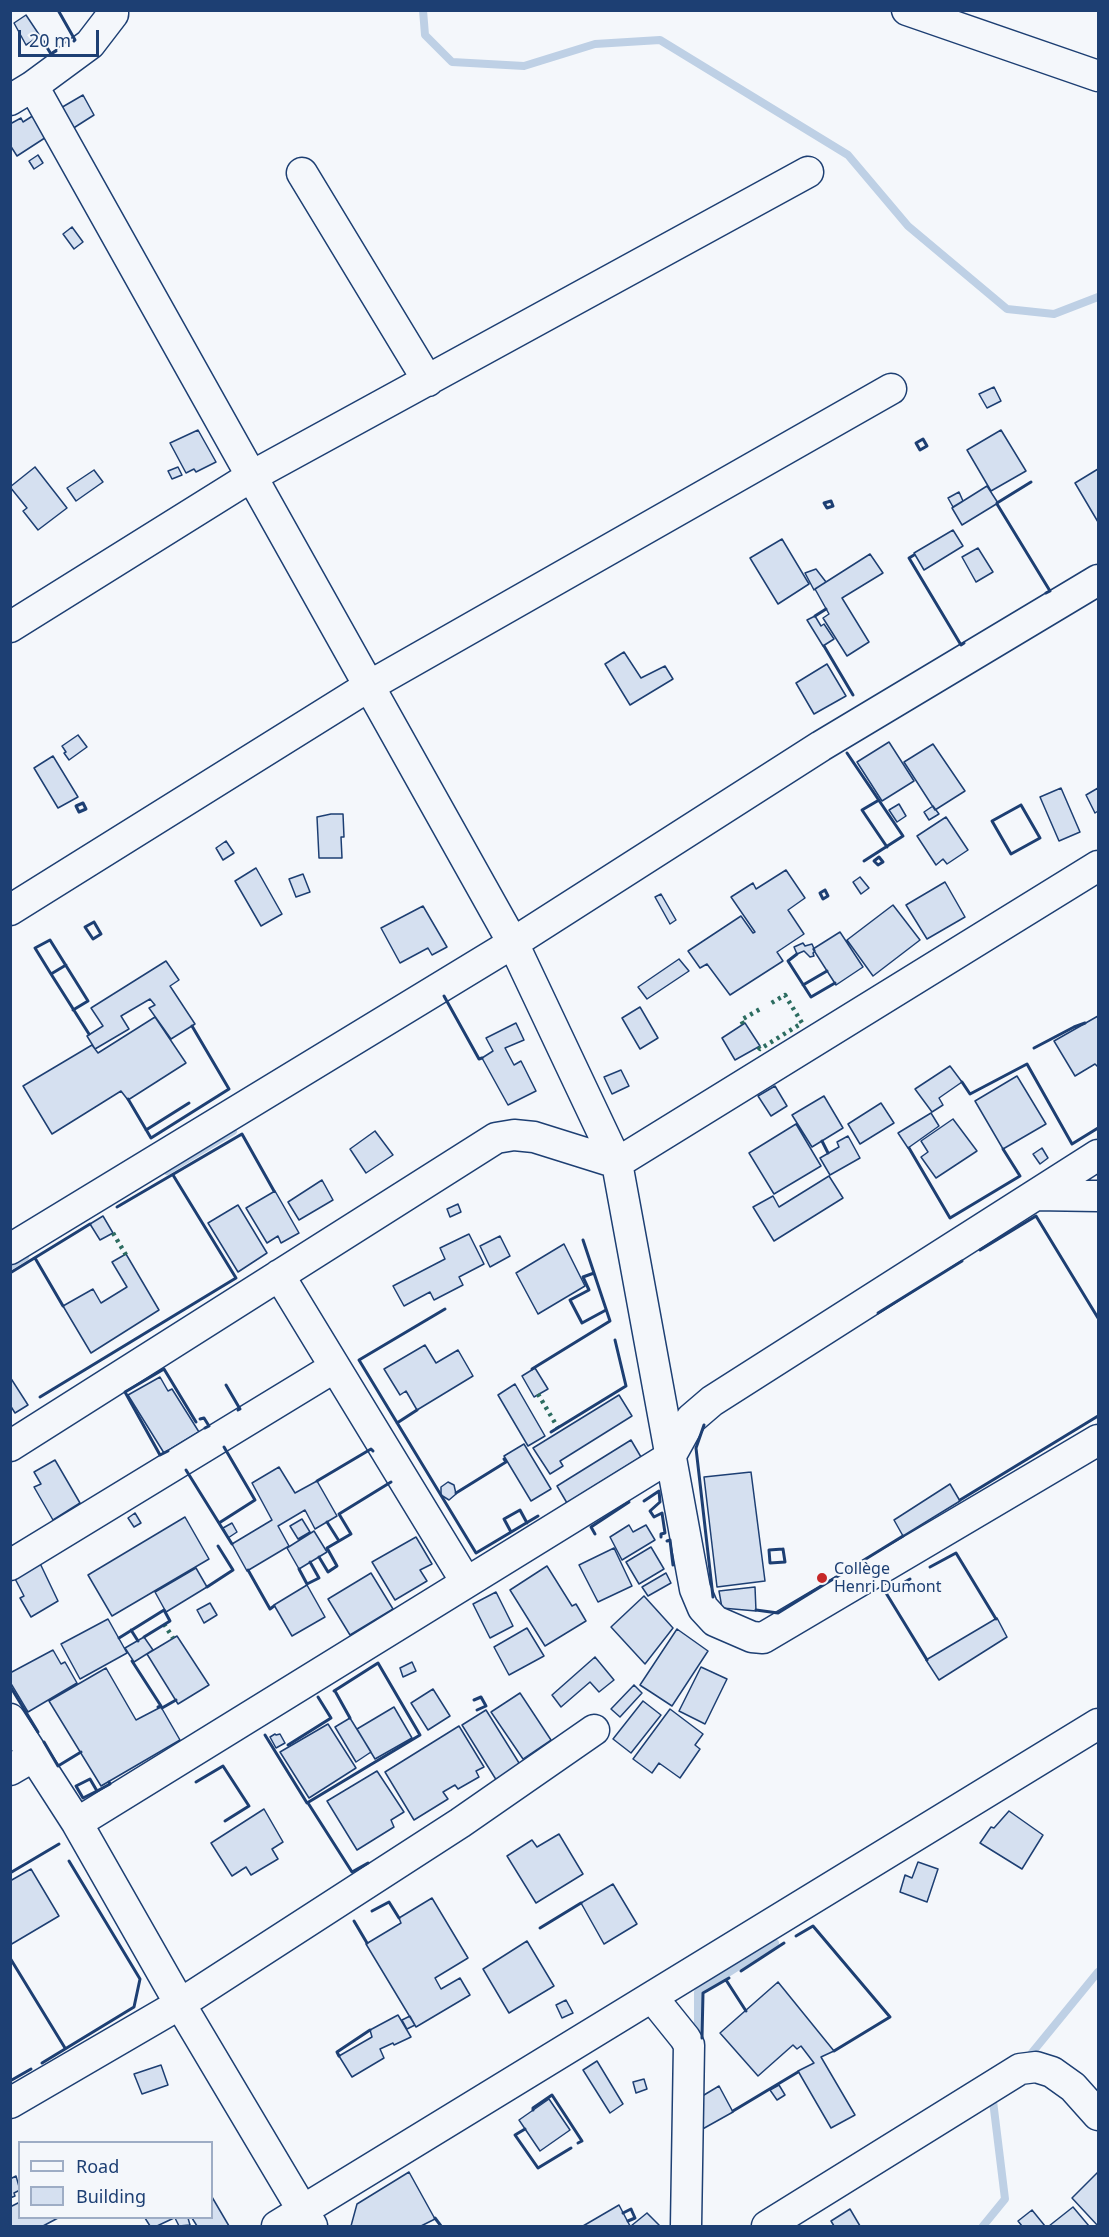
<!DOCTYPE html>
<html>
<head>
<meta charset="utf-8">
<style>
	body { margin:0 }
	#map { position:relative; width:1109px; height:2237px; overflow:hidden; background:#f4f7fb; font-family:"Noto Sans",sans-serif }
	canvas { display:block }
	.frame { position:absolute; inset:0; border:12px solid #1d3f73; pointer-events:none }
	.legend { position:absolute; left:18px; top:2141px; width:195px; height:78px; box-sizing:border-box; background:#f4f7fb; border:2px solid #9eadc5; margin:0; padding:8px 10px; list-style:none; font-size:18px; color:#1d3f73 }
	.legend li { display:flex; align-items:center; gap:12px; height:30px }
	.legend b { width:30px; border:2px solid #9eadc5 }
	.scale { position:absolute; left:18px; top:30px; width:81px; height:27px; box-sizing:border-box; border:3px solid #1d3f73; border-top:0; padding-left:8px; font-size:18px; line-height:21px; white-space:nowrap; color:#1d3f73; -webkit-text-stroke:4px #f4f7fb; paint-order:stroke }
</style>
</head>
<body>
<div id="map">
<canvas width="1109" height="2237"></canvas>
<div class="frame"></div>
<ul class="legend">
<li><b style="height:8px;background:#f4f7fb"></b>Road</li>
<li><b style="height:16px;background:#d5e0f0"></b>Building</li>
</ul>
<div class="scale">20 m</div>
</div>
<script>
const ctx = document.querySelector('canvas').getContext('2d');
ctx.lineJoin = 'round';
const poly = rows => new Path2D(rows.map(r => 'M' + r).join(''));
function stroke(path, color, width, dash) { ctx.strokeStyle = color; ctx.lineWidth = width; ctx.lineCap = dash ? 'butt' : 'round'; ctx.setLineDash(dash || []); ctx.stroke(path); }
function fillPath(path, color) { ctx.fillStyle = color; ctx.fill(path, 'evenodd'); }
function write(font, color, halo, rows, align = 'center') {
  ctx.font = font + ' "Noto Sans",sans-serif'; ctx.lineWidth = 4.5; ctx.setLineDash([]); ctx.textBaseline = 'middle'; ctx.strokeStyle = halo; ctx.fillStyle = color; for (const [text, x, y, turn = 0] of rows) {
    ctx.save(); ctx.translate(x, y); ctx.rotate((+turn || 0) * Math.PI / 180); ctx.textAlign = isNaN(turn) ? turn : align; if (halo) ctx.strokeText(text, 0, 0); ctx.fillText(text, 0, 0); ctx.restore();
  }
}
stroke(poly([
	[423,10,425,35,452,62,524,66,595,44,660,40,848,155,908,226,1007,309,1054,314,1098,297],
	[167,1171,233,1131],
	[10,1266,25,1257],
	[698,2037,698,1992,775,1943],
	[1026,2060,1098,1972],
	[983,2226,1005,2199,993,2101,997,2096]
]), '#bed0e5', 8);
const building = poly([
	[26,15,40,36,26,45,14,23,26,15],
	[83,95,94,115,72,129,59,109,83,95],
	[42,110,54,132,17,156,10,145,10,124,21,118,23,122,42,110],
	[38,155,43,163,34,169,29,161,38,155],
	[72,227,83,242,74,249,63,234,72,227],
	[994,387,1001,401,987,408,979,394,994,387],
	[198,430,216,462,196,472,194,469,186,473,170,443,198,430],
	[1001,430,1026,471,991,491,967,450,1001,430],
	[35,467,67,508,38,530,23,511,27,508,10,487,35,467],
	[178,467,182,475,172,479,168,471,178,467],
	[1098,469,1098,522,1075,483,1098,469],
	[94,470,103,482,76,501,67,488,94,470],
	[987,486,998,503,962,525,952,508,987,486],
	[959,492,963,501,953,507,948,498,959,492],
	[953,530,963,546,924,570,914,553,953,530],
	[782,539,809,584,778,604,750,558,782,539],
	[978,548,993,572,976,582,962,557,978,548],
	[870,554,883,573,842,598,869,642,847,656,823,618,829,614,815,589,870,554],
	[816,569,826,582,814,590,805,573,816,569],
	[815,616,821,626,824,624,834,639,823,646,807,620,815,616],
	[624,652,641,678,665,666,673,679,630,705,605,664,624,652],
	[827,664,846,696,814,714,796,683,827,664],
	[78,735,87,747,69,760,64,753,66,752,62,746,78,735],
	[889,742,914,781,882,801,857,762,889,742],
	[933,744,965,791,935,810,904,762,933,744],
	[53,756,78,797,58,808,34,768,53,756],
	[1061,788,1080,832,1059,841,1040,797,1061,788],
	[1098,788,1098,811,1095,813,1086,795,1098,788],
	[899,804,906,816,897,822,889,810,899,804],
	[933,806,939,814,929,820,924,812,933,806],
	[331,814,343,814,344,837,341,837,342,858,319,858,317,817,331,814],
	[946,817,968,850,947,864,943,859,936,865,917,836,946,817],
	[226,841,234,853,223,860,216,848,226,841],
	[256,868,282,914,261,926,235,881,256,868],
	[786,870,805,898,788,910,804,934,777,952,783,961,730,995,707,964,700,968,688,951,741,916,753,933,755,932,731,897,753,883,756,889,786,870],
	[303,874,310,892,296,897,289,879,303,874],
	[860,877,869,888,861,894,853,882,860,877],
	[945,882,965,917,927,939,906,905,945,882],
	[661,894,676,920,670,924,655,897,661,894],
	[893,905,920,940,873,976,847,940,893,905],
	[423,906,447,947,432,955,428,948,400,963,381,928,423,906],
	[840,932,863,967,836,985,813,949,840,932],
	[803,943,805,946,812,944,815,951,813,953,814,956,810,957,804,951,797,954,794,947,803,943],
	[679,959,689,971,647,999,638,987,679,959],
	[166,961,179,980,170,986,195,1024,171,1039,149,1008,155,1005,150,999,121,1016,129,1029,95,1049,87,1036,103,1026,91,1008,166,961],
	[640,1007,658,1038,640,1049,622,1018,640,1007],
	[1098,1016,1098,1067,1095,1064,1075,1076,1054,1041,1098,1016],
	[155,1017,186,1063,128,1100,121,1091,52,1134,23,1086,92,1045,98,1053,155,1017],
	[516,1023,524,1040,505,1048,514,1065,521,1061,536,1091,508,1105,482,1058,493,1051,486,1038,516,1023],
	[745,1023,760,1046,735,1060,722,1038,745,1023],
	[950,1066,962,1082,939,1098,943,1105,932,1112,915,1089,950,1066],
	[621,1070,629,1086,612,1094,604,1077,621,1070],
	[1017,1076,1046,1124,1003,1149,975,1101,1017,1076],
	[775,1086,787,1106,771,1116,758,1096,775,1086],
	[824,1096,843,1128,812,1147,792,1115,824,1096],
	[881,1103,894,1123,860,1144,848,1124,881,1103],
	[931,1113,939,1126,908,1148,898,1133,931,1113],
	[953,1119,977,1151,936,1178,921,1157,928,1152,921,1141,953,1119],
	[796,1124,821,1166,774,1194,749,1153,796,1124],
	[375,1131,393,1155,366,1173,350,1149,375,1131],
	[848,1136,860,1158,830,1175,820,1158,839,1147,837,1142,848,1136],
	[1042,1148,1048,1158,1040,1164,1033,1154,1042,1148],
	[829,1176,843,1198,774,1241,753,1207,773,1196,779,1207,829,1176],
	[322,1180,333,1200,299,1220,288,1202,322,1180],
	[275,1191,299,1233,281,1243,278,1236,267,1243,246,1208,275,1191],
	[458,1204,461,1212,450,1217,447,1209,458,1204],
	[238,1205,267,1253,238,1272,208,1223,238,1205],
	[103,1216,113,1233,100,1240,90,1224,103,1216],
	[469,1234,484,1264,459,1277,463,1285,434,1300,430,1292,404,1306,393,1286,445,1259,440,1248,469,1234],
	[500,1236,510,1256,490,1267,480,1246,500,1236],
	[564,1244,585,1286,538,1314,516,1273,564,1244],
	[126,1254,159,1310,91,1353,63,1306,93,1289,101,1303,127,1287,112,1262,126,1254],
	[425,1345,436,1363,458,1350,473,1376,417,1410,406,1391,400,1395,384,1369,425,1345],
	[535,1368,548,1389,534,1397,522,1376,535,1368],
	[10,1377,28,1405,15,1413,10,1405,10,1377],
	[160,1377,168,1391,172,1389,199,1432,164,1453,128,1395,160,1377],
	[515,1384,545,1436,528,1446,498,1395,515,1384],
	[619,1395,632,1416,560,1461,563,1466,550,1474,533,1448,619,1395],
	[631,1440,641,1457,567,1503,557,1486,631,1440],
	[524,1444,551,1489,531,1501,504,1456,524,1444],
	[55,1460,80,1503,53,1520,34,1487,41,1484,34,1472,55,1460],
	[279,1467,295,1493,317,1481,337,1516,315,1529,305,1510,278,1526,289,1546,247,1571,232,1544,272,1520,252,1483,279,1467],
	[751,1472,765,1581,717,1587,704,1477,751,1472],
	[448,1482,454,1485,456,1494,449,1500,441,1495,441,1487,448,1482],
	[950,1484,960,1501,903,1536,894,1520,950,1484],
	[135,1513,141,1523,134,1527,128,1518,135,1513],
	[185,1517,209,1559,112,1616,88,1575,185,1517],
	[302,1519,310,1532,298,1539,290,1526,302,1519],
	[232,1523,237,1532,228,1538,223,1528,232,1523],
	[629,1525,633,1532,646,1525,655,1540,622,1560,610,1537,629,1525],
	[314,1531,327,1552,299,1569,287,1548,314,1531],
	[416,1537,432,1564,420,1570,427,1581,395,1600,372,1562,416,1537],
	[651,1547,664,1569,639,1584,626,1562,651,1547],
	[614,1548,632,1586,598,1602,579,1565,614,1548],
	[37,1557,58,1601,31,1617,20,1598,24,1596,11,1571,37,1557],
	[547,1566,572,1606,576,1604,586,1621,545,1646,510,1590,547,1566],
	[196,1568,207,1587,166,1612,155,1592,196,1568],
	[371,1573,393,1609,350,1635,328,1599,371,1573],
	[666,1573,671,1583,648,1596,642,1587,666,1573],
	[307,1585,325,1617,292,1636,274,1605,307,1585],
	[755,1587,756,1611,722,1608,719,1591,755,1587],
	[496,1592,513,1626,490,1638,473,1604,496,1592],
	[644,1596,673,1628,645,1664,611,1627,644,1596],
	[210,1603,217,1615,204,1623,197,1610,210,1603],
	[997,1618,1007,1637,939,1680,926,1660,997,1618],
	[108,1619,127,1653,80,1679,61,1644,108,1619],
	[527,1628,544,1656,509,1675,494,1647,527,1628],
	[677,1629,708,1651,672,1706,640,1685,677,1629],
	[177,1636,209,1685,178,1704,147,1654,177,1636],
	[144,1637,153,1650,134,1662,125,1648,144,1637],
	[53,1650,61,1664,65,1662,77,1683,28,1712,10,1682,10,1673,53,1650],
	[595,1657,614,1680,599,1692,590,1682,561,1707,552,1695,595,1657],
	[412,1662,416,1671,403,1677,400,1668,412,1662],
	[701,1667,727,1679,705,1724,679,1711,701,1667],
	[106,1668,136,1720,161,1707,180,1740,101,1786,49,1701,106,1668],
	[634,1685,642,1693,620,1717,611,1709,634,1685],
	[433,1689,450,1716,428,1730,411,1703,433,1689],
	[520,1693,551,1740,523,1759,491,1712,520,1693],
	[643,1701,661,1715,631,1753,613,1739,643,1701],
	[394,1707,412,1738,375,1759,357,1729,394,1707],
	[670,1709,703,1734,695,1745,700,1749,680,1778,659,1763,652,1773,633,1759,670,1709],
	[486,1710,524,1771,500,1786,462,1725,486,1710],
	[350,1718,371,1752,356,1762,335,1727,350,1718],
	[328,1724,356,1768,309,1798,280,1752,328,1724],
	[459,1726,484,1767,476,1771,479,1777,458,1789,455,1785,443,1792,448,1799,414,1820,385,1772,459,1726],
	[275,1734,276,1735,280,1734,285,1743,276,1748,270,1737,275,1734],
	[377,1771,404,1812,391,1820,394,1827,357,1850,327,1801,377,1771],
	[264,1809,283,1842,272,1849,278,1859,251,1875,246,1867,232,1876,211,1843,264,1809],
	[1009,1811,1043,1835,1022,1869,980,1843,991,1827,994,1828,1009,1811],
	[559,1834,583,1874,536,1903,507,1856,532,1840,537,1847,559,1834],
	[918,1862,938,1869,927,1902,900,1892,905,1875,912,1878,918,1862],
	[31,1869,59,1916,10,1945,10,1881,31,1869],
	[613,1884,637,1924,604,1944,581,1903,613,1884],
	[432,1898,468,1958,435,1978,441,1989,460,1978,470,1995,416,2027,366,1944,401,1923,399,1918,432,1898],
	[527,1941,554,1986,509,2013,483,1969,527,1941],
	[778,1982,834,2051,821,2057,855,2115,831,2128,798,2071,814,2063,801,2046,797,2049,793,2045,758,2076,720,2033,778,1982],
	[566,2000,573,2013,562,2018,556,2005,566,2000],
	[398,2015,411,2037,394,2045,393,2043,380,2049,384,2058,352,2077,339,2056,372,2037,370,2030,398,2015],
	[410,2016,415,2025,407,2029,402,2020,410,2016],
	[597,2061,623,2104,610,2113,583,2070,597,2061],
	[161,2065,168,2085,142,2094,134,2074,161,2065],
	[644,2079,647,2089,636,2093,633,2082,644,2079],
	[779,2085,785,2095,777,2100,770,2090,779,2085],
	[719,2086,733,2112,699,2131,699,2098,719,2086],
	[549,2099,570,2130,540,2151,519,2120,549,2099],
	[409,2172,435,2219,421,2226,351,2226,357,2204,409,2172],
	[1098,2172,1098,2226,1072,2198,1098,2172],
	[16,2176,20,2190,14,2193,15,2196,10,2198,10,2179,16,2176],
	[212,2197,229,2226,197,2226,192,2218,212,2218,212,2197],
	[20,2202,20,2218,58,2218,43,2226,10,2226,10,2207,20,2202],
	[619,2205,630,2226,583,2226,619,2205],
	[1073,2207,1089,2226,1049,2226,1073,2207],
	[850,2209,860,2226,834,2226,831,2221,850,2209],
	[1032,2210,1045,2226,1022,2226,1018,2221,1032,2210],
	[647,2213,660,2226,631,2226,647,2213],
	[145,2218,174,2218,157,2226,150,2226,145,2218],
	[175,2218,188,2218,190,2225,179,2226,175,2218]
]);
fillPath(building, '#d5e0f0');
stroke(building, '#1d3f73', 1.5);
const minor = poly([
	[907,10,1098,76],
	[33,86,513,943,617,1163,695,1589,703,1608,715,1621,752,1637,763,1638,1098,1440],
	[10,100,33,86,90,44,113,14,113,10],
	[302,173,428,381],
	[10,627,252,476,808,172],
	[10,910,369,686,891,389],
	[1035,1195,1098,1196],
	[10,1249,513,943,821,746,1098,580],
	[279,1275,466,1582],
	[10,1446,496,1138,514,1135,534,1137,617,1163,1098,866],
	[10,1565,335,1367],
	[10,1719,77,1823,180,2004,312,2226],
	[10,1770,34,1756],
	[77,1823,670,1457,691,1419,712,1401,1098,1155],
	[652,1997,685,2038,689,2045,686,2226],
	[10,2103,180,2004,460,1823,594,1730],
	[277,2226,1098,1724],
	[767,2226,1020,2069,1036,2067,1052,2072,1073,2087,1098,2115]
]);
stroke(minor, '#1d3f73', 33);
stroke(minor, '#f4f7fb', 30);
stroke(poly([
	[743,1024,741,1020,762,1008],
	[758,1047,760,1049,802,1023,785,995,768,1005],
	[113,1233,126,1255],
	[538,1394,558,1428],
	[164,1624,173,1638]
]), '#2c6c60', 4.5, [3, 4.5]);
stroke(poly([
	[58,10,75,40,74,41],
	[40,36,51,54,56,51],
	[923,439,927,446,920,450,916,443,923,439],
	[831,501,833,506,827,508,824,503,831,501],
	[997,503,1031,482],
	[997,504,1050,591,1046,593],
	[914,555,909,558,961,645,964,643],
	[815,616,826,609],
	[824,646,853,695],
	[847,753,903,836,864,861],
	[879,800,862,810,887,847],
	[83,803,86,809,79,812,76,806,83,803],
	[1021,805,1040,838,1011,854,992,821,1021,805],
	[879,857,883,862,878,865,874,861,879,857],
	[825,890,828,896,823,899,820,893,825,890],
	[94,922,101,934,93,939,85,927,94,922],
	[797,954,788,961,811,997,835,983],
	[51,974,66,965],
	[803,985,827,971],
	[444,996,479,1059,482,1058],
	[73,1010,88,1001,50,940,35,948,51,974,89,1034],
	[1034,1048,1074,1027,1085,1023],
	[962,1082,970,1094,1027,1064,1072,1144,1098,1128],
	[128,1099,151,1138,229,1089,192,1026],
	[146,1130,189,1103],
	[822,1141,828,1153],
	[909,1148,950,1218,1020,1176,1003,1149],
	[117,1207,242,1134,274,1191],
	[980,1250,1036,1216,1098,1318],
	[35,1258,63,1306],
	[10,1273,90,1224],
	[594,1273,583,1277,589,1290,570,1300,582,1323,606,1310],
	[445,1309,359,1360,476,1553,538,1516],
	[878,1313,962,1261],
	[532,1369,610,1321,583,1240],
	[226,1385,240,1409,238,1410],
	[40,1397,236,1278,173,1175],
	[200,1419,204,1418,209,1426,205,1428],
	[397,1423,417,1410],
	[704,1425,696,1448,713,1597],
	[551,1432,626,1386,615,1340],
	[168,1451,160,1455,125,1392,164,1369,196,1422],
	[186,1470,232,1544],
	[317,1481,371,1449,373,1451],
	[456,1493,506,1462,504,1459],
	[960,1500,1098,1416],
	[644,1501,659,1491,660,1502,650,1511,654,1517,662,1513,665,1533,661,1534,661,1537],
	[327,1522,339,1541],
	[219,1523,255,1500,224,1447],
	[511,1532,504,1519,520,1510,527,1523],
	[595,1534,591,1527,629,1502],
	[667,1541,670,1540,673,1565],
	[783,1549,785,1562,770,1563,769,1550,783,1549],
	[319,1557,328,1572,337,1566,327,1548,351,1534,339,1514,391,1482],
	[930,1567,956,1553,996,1619],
	[299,1569,307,1584,319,1578,310,1562],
	[248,1570,270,1609,274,1606],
	[910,1579,886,1593,927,1660],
	[207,1587,233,1570,218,1546],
	[756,1610,778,1613,903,1536],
	[131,1630,138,1641],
	[144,1637,170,1621,164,1610],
	[119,1638,164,1610],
	[132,1661,161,1706,158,1707],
	[10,1686,38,1732],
	[335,1691,350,1718],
	[474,1700,481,1697,486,1706,477,1710],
	[162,1708,176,1700],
	[265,1735,307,1803,420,1735,378,1663,334,1691],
	[44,1742,58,1766,81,1752],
	[288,1745,331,1718,318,1697],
	[196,1782,223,1766,249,1806,225,1821],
	[97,1791,90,1779,76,1786,83,1798,97,1791,110,1784,109,1782],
	[308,1803,352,1872,368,1863],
	[10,1873,59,1844],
	[372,1911,389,1902,399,1918],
	[354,1921,367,1943],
	[540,1928,581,1903],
	[796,1936,813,1926,890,2017,834,2051],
	[10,1958,65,2048],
	[741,1971,784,1943],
	[726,1980,746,2011],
	[702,2038,703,1993,729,1978],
	[339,2056,337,2052,370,2030],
	[42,2063,134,2007,140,1979,69,1861],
	[10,2081,31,2069],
	[533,2110,533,2108,552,2095,582,2141,578,2143],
	[733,2111,798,2072],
	[525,2129,515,2135,538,2168,571,2148],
	[623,2213,631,2209,635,2218,628,2221],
	[435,2218,441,2226]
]), '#1d3f73', 3);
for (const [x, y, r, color] of [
	[822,1578,6,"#c62828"]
]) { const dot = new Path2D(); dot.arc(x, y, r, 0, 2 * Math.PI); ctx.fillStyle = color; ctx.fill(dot); stroke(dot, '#f4f7fb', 2); }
write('16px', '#1d3f73', '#f4f7fb', [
	["Collège",834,1569],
	["Henri Dumont",834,1587]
], 'left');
</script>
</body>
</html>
